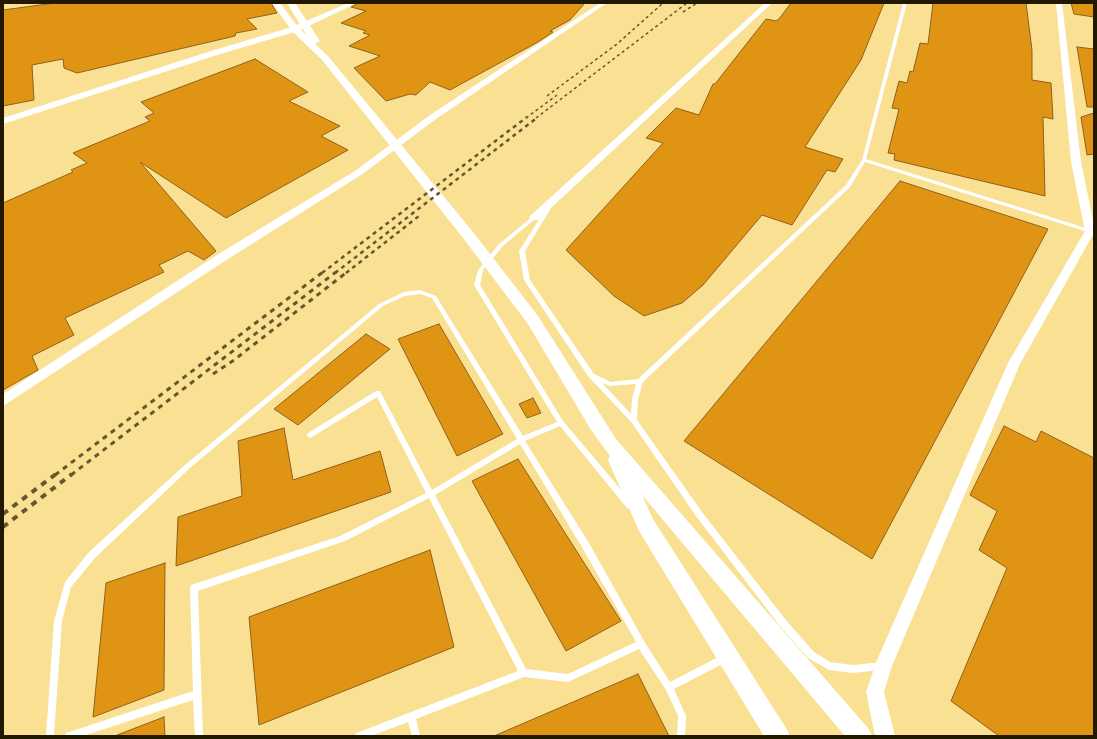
<!DOCTYPE html>
<html>
<head>
<meta charset="utf-8">
<style>
	body { margin:0 }
	#map { position:relative; width:1097px; height:739px; overflow:hidden; background:#f9e092; font-family:Georgia,serif }
	canvas { display:block }
	.frame { position:absolute; inset:0; border:4px solid #221800; pointer-events:none }
</style>
</head>
<body>
<div id="map">
<canvas width="1097" height="739"></canvas>
<div class="frame"></div>
</div>
<script>
const ctx = document.querySelector('canvas').getContext('2d');
ctx.lineJoin = 'round';
function fillPath(path, color) { ctx.fillStyle = color; ctx.fill(path, 'evenodd'); }
const poly = rows => new Path2D(rows.map(r => 'M' + r).join(''));
function stroke(path, color, width, dash) { ctx.strokeStyle = color; ctx.lineWidth = width; ctx.lineCap = dash ? 'butt' : 'round'; ctx.setLineDash(dash || []); ctx.stroke(path); }
const building = poly([
	[55,3,271,3,277,13,247,19,257,29,236,33,235,36,77,73,64,68,63,59,32,65,34,100,3,106,3,10,55,3],
	[358,3,585,3,570,20,550,31,553,32,538,42,450,90,430,82,416,95,410,94,386,101,354,68,380,56,349,46,370,35,363,33,366,31,341,23,366,11,351,7,358,3],
	[791,3,884,3,861,60,805,147,843,159,835,172,827,170,792,225,762,215,703,285,682,303,644,316,614,296,566,250,663,143,646,138,676,108,699,115,713,84,715,84,766,19,776,21,779,19,791,3],
	[933,3,1026,3,1032,50,1032,80,1051,83,1053,119,1043,117,1045,196,894,160,895,154,888,153,899,109,892,108,899,81,907,83,910,71,913,72,920,43,928,44,933,3],
	[1071,3,1094,3,1094,17,1074,14,1071,3],
	[1077,47,1094,49,1094,107,1087,107,1077,47],
	[255,59,308,92,289,101,340,126,321,136,348,150,226,218,140,162,216,251,204,260,188,251,159,265,164,272,65,318,74,335,32,356,38,370,3,390,3,203,73,172,71,170,87,163,73,153,150,121,145,117,154,113,141,102,255,59],
	[1094,113,1094,154,1087,155,1081,117,1094,113],
	[900,181,1048,229,872,559,684,441,900,181],
	[439,324,503,434,457,456,398,339,439,324],
	[366,334,390,349,298,425,274,409,366,334],
	[533,398,541,413,527,418,519,404,533,398],
	[1004,426,1036,442,1041,431,1094,458,1094,736,999,736,951,701,1007,568,979,550,997,511,970,495,1004,426],
	[284,428,293,480,380,451,391,492,176,566,178,517,242,496,238,441,284,428],
	[518,459,621,621,566,651,472,481,518,459],
	[430,550,454,647,259,725,249,617,430,550],
	[165,563,164,690,93,717,106,583,165,563],
	[638,674,669,736,494,736,638,674],
	[164,717,165,736,118,736,117,735,164,717]
]);
fillPath(building, '#df9414');
stroke(building, '#8f601c', 1);
fillPath(poly([
	[903,3,907,3,866,159,1092,230,1092,232,1088,232,865,162,850,187,643,382,638,399,637,420,702,512,785,619,814,652,830,662,853,665,882,662,885,663,886,666,885,669,882,670,853,673,829,670,808,658,779,625,696,516,632,423,588,376,524,280,519,251,549,204,553,204,553,205,525,251,530,280,594,374,611,382,638,379,846,185,862,160,903,3],
	[602,383,610,386,636,384,632,399,631,414,602,383],
	[532,217,534,217,536,218,503,246,483,270,480,285,563,421,633,504,634,506,633,508,630,509,627,508,560,426,525,441,589,543,644,641,670,682,722,655,725,654,728,655,729,658,728,661,674,689,686,716,685,736,677,736,678,716,666,690,639,649,568,682,524,677,416,719,420,736,412,736,408,722,371,736,355,736,356,733,359,732,518,671,429,498,345,541,198,591,203,736,195,736,193,700,83,736,65,736,66,733,69,732,193,691,190,588,191,585,340,536,426,493,377,397,312,437,310,438,308,437,307,435,308,433,376,391,380,391,432,490,517,439,432,298,420,294,405,296,383,306,190,468,95,558,71,587,62,621,54,736,46,736,54,621,65,582,89,552,186,464,379,304,404,292,420,290,436,296,523,436,557,422,474,285,478,270,499,244,532,217],
	[520,444,583,549,636,642,568,674,526,669,435,495,520,444]
]), '#fff');
fillPath(poly([
	[348,3,357,3,298,31,217,55,3,124,3,118,211,51,292,27,348,3],
	[600,3,607,3,436,119,361,175,228,259,3,406,3,394,220,253,355,171,430,115,600,3],
	[765,3,772,3,538,220,530,220,529,218,530,216,765,3],
	[1056,3,1062,3,1081,162,1094,225,1094,233,1020,364,892,666,884,692,895,736,875,736,866,692,877,660,1008,363,1085,231,1071,162,1056,3]
]), '#fff');
fillPath(poly([
	[272,3,280,3,298,27,307,36,287,3,295,3,320,41,315,44,328,56,473,232,538,316,616,439,868,728,872,736,845,736,642,495,653,519,786,728,790,736,764,736,639,531,608,460,610,456,591,430,528,324,463,238,322,60,292,31,272,3]
]), '#fff');
stroke(poly([
	[683,12,697,3],
	[547,96,617,44,663,3],
	[526,118,557,95],
	[536,118,687,3]
]), '#66582e', 1.5, [3, 3]);
stroke(poly([
	[322,273,527,117],
	[335,273,538,117],
	[346,273,419,216]
]), '#66582e', 2.5, [4, 4]);
stroke(poly([
	[213,374,234,360,347,272],
	[55,475,323,272],
	[71,475,336,272]
]), '#66582e', 3, [5, 5]);
stroke(poly([
	[3,514,56,474],
	[3,527,72,474]
]), '#66582e', 4, [6, 6]);
</script>
</body>
</html>
